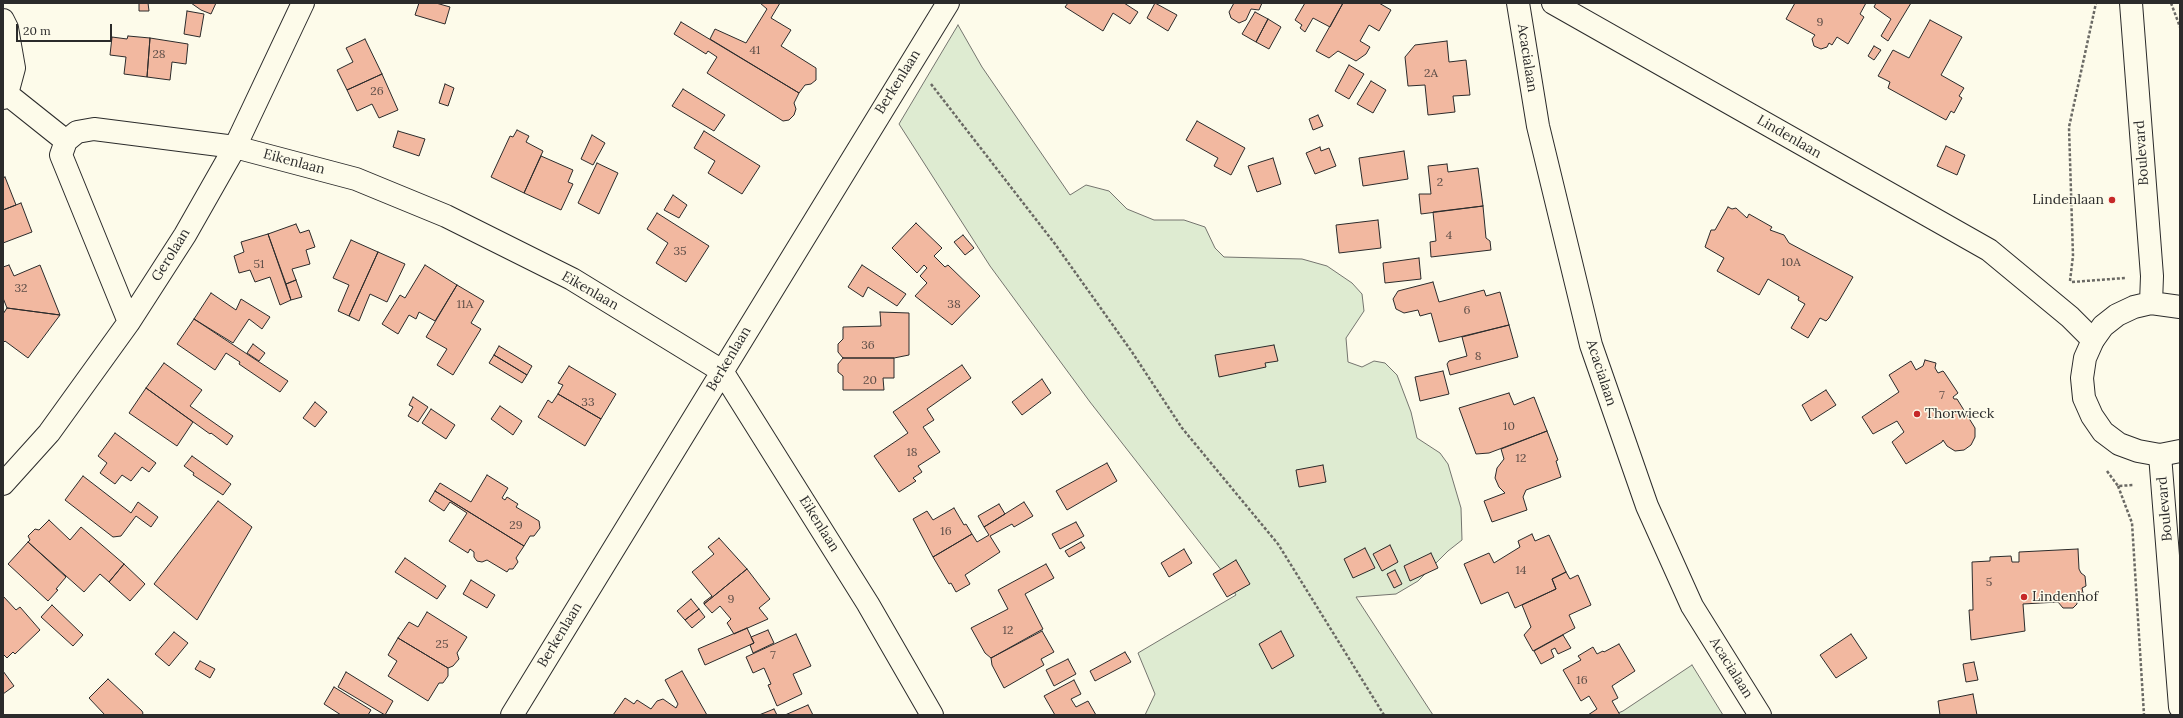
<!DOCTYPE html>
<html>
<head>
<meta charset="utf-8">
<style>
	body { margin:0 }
	#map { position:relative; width:2183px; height:718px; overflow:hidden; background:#fdfbea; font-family:Lora,serif }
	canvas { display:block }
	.frame { position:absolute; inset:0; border:4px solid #2b2b2b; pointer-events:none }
	.scale { position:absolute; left:16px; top:24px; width:96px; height:18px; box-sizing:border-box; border:2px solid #2b2b2b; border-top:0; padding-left:5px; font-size:12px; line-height:14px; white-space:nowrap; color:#2b2b2b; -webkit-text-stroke:3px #fdfbea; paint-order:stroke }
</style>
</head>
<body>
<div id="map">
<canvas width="2183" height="718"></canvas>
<div class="frame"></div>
<div class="scale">20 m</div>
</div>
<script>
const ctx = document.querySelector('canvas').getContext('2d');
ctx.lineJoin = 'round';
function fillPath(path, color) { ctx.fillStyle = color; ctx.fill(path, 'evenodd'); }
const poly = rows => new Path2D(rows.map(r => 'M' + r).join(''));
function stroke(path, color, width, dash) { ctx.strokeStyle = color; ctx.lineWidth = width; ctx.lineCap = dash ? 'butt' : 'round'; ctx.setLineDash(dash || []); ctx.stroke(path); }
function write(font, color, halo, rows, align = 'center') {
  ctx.font = font + ' Lora,serif'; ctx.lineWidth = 3; ctx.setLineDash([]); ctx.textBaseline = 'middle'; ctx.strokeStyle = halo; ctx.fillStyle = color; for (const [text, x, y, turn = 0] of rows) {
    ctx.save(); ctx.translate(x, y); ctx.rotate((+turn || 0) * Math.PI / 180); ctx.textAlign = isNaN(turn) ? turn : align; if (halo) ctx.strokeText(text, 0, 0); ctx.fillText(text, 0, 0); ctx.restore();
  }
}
const green = poly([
	[958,25,982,67,1070,195,1086,185,1109,191,1127,209,1154,220,1184,220,1205,227,1215,248,1224,257,1302,259,1327,266,1352,283,1362,294,1364,311,1346,338,1348,362,1362,367,1374,361,1385,363,1397,375,1411,412,1417,438,1440,453,1448,464,1461,508,1462,540,1448,551,1418,581,1396,594,1356,597,1433,715,1145,715,1155,694,1138,653,1236,595,1222,571,1090,402,990,266,899,124,958,25],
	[1692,665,1723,715,1613,715,1623,711,1692,665]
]);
fillPath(green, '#deebd1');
stroke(green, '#74746e', 1);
const building = poly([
	[139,3,148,3,149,11,139,11,139,3],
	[191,3,216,3,211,14,201,10,191,3],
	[419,3,436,3,450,7,445,24,415,15,419,3],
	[760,3,780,3,771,18,791,30,781,46,816,68,816,80,811,84,805,85,799,93,710,39,715,29,746,43,767,9,760,3],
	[1068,3,1124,3,1138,12,1130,24,1113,13,1103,31,1065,7,1068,3],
	[1155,3,1177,15,1168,31,1147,18,1155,3],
	[1234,3,1262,3,1259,10,1251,9,1246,20,1239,23,1231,18,1229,12,1234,3],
	[1305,3,1343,3,1330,27,1313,18,1305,32,1300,28,1302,25,1295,20,1305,3],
	[1343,3,1379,3,1391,10,1379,31,1369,25,1360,41,1370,47,1366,54,1356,61,1338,51,1329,58,1316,51,1343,3],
	[1795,3,1866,3,1860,14,1864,17,1848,44,1837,37,1832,45,1829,43,1827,47,1821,49,1814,46,1812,39,1815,35,1786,19,1795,3],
	[1876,3,1911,3,1888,41,1881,36,1891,19,1874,7,1876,3],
	[187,11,204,14,200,37,184,34,187,11],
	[1255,12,1268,19,1256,42,1242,34,1255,12],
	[1268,19,1281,27,1269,49,1256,42,1268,19],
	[1930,20,1962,37,1941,75,1964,88,1959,96,1962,98,1954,113,1951,111,1946,120,1888,88,1890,82,1878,76,1893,50,1909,58,1930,20],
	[681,22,799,93,794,103,796,109,794,115,789,120,783,121,707,73,717,57,708,51,706,54,674,34,681,22],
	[128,36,150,38,147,77,124,74,126,57,110,55,112,37,127,39,128,36],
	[150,38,188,44,186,64,172,62,170,80,147,77,150,38],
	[365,39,382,74,347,90,337,70,353,62,346,48,365,39],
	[1447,41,1449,62,1466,60,1470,95,1453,96,1455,112,1428,115,1425,85,1408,86,1405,57,1415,45,1447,41],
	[1874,46,1881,50,1874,60,1868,56,1874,46],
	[1349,65,1364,74,1349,99,1335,91,1349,65],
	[382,74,398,110,379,118,372,104,357,111,347,90,382,74],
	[1371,81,1386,90,1373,113,1357,104,1371,81],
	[445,84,454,88,448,106,439,103,445,84],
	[683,89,725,115,714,131,672,106,683,89],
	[1318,115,1323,126,1313,130,1309,119,1318,115],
	[1197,121,1245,148,1231,175,1214,166,1218,158,1186,140,1197,121],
	[517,130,529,136,526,142,543,151,524,193,491,177,510,136,513,137,517,130],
	[398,131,425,139,419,156,393,147,398,131],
	[704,131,760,166,742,194,708,173,715,161,694,148,704,131],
	[592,135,605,143,593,165,581,159,592,135],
	[1946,146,1965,155,1957,175,1937,166,1946,146],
	[1320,147,1321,151,1329,148,1336,166,1315,174,1306,153,1320,147],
	[1404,151,1408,179,1363,186,1359,158,1404,151],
	[541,156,573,170,568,182,573,184,561,210,524,193,541,156],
	[1273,158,1281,184,1257,192,1248,166,1273,158],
	[597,163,618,173,599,214,578,203,597,163],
	[1447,164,1448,172,1478,168,1483,206,1421,214,1419,194,1431,194,1428,166,1447,164],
	[5,177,16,205,3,210,3,178,5,177],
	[673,195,687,205,679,218,664,210,673,195],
	[21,203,32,232,3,243,3,210,21,203],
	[1483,206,1486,238,1490,241,1491,250,1431,257,1430,242,1436,241,1433,212,1483,206],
	[1728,207,1732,209,1736,208,1747,218,1749,214,1772,227,1770,230,1784,235,1789,243,1853,277,1829,318,1826,321,1820,318,1808,338,1791,328,1805,304,1798,300,1799,297,1768,279,1759,295,1717,271,1724,258,1705,247,1711,230,1715,230,1728,207],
	[657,213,709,246,686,282,656,263,668,243,647,229,657,213],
	[1378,220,1381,248,1339,253,1336,225,1378,220],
	[916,223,942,248,934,256,945,267,948,265,980,296,952,325,915,296,927,283,920,276,927,268,924,265,917,273,892,248,916,223],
	[296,224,300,233,309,230,315,247,306,250,310,264,292,269,296,280,286,284,268,234,296,224],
	[268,234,291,300,280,305,270,277,255,282,250,270,239,273,234,256,244,252,241,242,268,234],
	[963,235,974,248,965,255,954,242,963,235],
	[351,240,378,252,349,316,338,311,349,285,333,278,351,240],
	[378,252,405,264,387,302,370,294,359,321,349,316,378,252],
	[1419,258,1421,279,1385,283,1383,263,1419,258],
	[9,265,14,276,40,265,60,315,7,308,3,298,3,267,9,265],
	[425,265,457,285,435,321,419,312,416,319,409,315,398,334,382,324,400,295,405,298,425,265],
	[862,265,906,294,897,306,868,287,863,297,848,287,862,265],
	[296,280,302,297,291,300,286,284,296,280],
	[1433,282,1439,302,1484,290,1486,296,1500,292,1509,325,1439,342,1431,313,1420,316,1418,310,1404,313,1396,309,1393,299,1398,291,1433,282],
	[457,285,484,301,471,323,481,329,453,375,437,365,447,349,426,337,457,285],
	[211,293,236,310,241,299,270,317,262,329,249,319,233,343,194,319,211,293],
	[7,308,60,315,28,358,5,341,3,343,3,314,7,308],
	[880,312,909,313,909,355,894,358,843,358,838,352,838,344,843,339,843,327,881,326,880,312],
	[194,319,288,381,280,392,239,364,240,362,226,353,215,370,177,344,194,319],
	[1509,325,1518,357,1450,375,1447,364,1449,361,1467,356,1462,337,1509,325],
	[253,344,265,353,259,361,247,353,253,344],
	[1274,345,1278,361,1265,363,1266,367,1219,377,1215,355,1274,345],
	[499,346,532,366,527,375,494,355,499,346],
	[494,355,527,375,522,383,489,363,494,355],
	[843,358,894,358,894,378,883,378,884,390,843,390,843,376,838,372,838,364,843,358],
	[1925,360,1936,363,1935,368,1938,373,1943,371,1944,372,1958,393,1953,397,1954,399,1957,399,1975,428,1975,437,1971,445,1964,450,1955,451,1947,446,1943,440,1942,442,1906,464,1892,442,1904,432,1897,421,1873,434,1862,417,1899,392,1889,375,1911,361,1916,370,1923,366,1925,360],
	[164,363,202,390,190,406,233,436,227,445,211,433,210,434,146,388,164,363],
	[962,365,971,378,927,409,934,420,923,427,940,452,918,466,922,472,913,478,916,481,899,492,874,456,908,433,893,412,962,365],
	[569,366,616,394,601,419,558,394,563,385,558,383,569,366],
	[1443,371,1449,394,1420,401,1415,377,1443,371],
	[1042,379,1051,393,1022,415,1012,402,1042,379],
	[146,388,193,422,177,446,129,413,146,388],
	[1826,390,1836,405,1811,421,1802,405,1826,390],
	[1509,393,1514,405,1534,397,1547,431,1489,453,1476,454,1459,408,1509,393],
	[558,394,601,419,585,446,538,417,548,400,552,403,558,394],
	[413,397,428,407,418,422,408,416,413,407,409,405,413,397],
	[315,402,327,412,315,427,303,418,315,402],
	[500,406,522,421,513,435,491,419,500,406],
	[431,409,455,425,446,439,422,423,431,409],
	[1547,431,1558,460,1556,461,1561,477,1526,490,1523,497,1527,510,1492,522,1484,501,1505,493,1499,487,1495,478,1497,468,1504,459,1501,449,1547,431],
	[115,433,156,463,149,472,142,467,131,481,122,475,115,484,100,473,107,463,98,456,115,433],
	[192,456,231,484,223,495,193,475,194,473,184,466,192,456],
	[1107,463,1117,481,1067,510,1056,491,1107,463],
	[1323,465,1326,482,1299,487,1296,470,1323,465],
	[487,475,508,488,502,498,505,500,507,497,518,504,516,507,539,521,540,528,534,536,530,536,524,546,435,491,440,483,471,502,487,475],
	[83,476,131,513,138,502,158,517,151,527,136,516,121,536,113,537,65,500,83,476],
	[435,491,524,546,516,558,518,562,513,569,509,569,507,572,487,560,482,562,477,561,474,557,474,552,470,549,468,553,449,541,467,513,450,502,444,511,429,501,435,491],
	[218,501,252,527,197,620,154,584,218,501],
	[1024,502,1033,516,1014,527,1012,524,990,536,1000,552,965,575,970,584,956,592,951,583,949,584,933,557,972,534,977,542,989,535,984,527,1024,502],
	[999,504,1005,514,984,527,978,516,999,504],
	[954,508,964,525,966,524,972,534,933,557,913,519,927,511,933,520,954,508],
	[49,520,70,540,81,527,124,564,109,582,100,574,84,592,28,542,30,540,28,536,35,529,39,530,49,520],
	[1076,522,1084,536,1060,549,1052,534,1076,522],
	[1532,534,1535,541,1549,535,1566,572,1552,579,1556,589,1515,608,1508,592,1481,604,1464,564,1489,553,1494,563,1520,547,1518,541,1532,534],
	[719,538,747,569,704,604,704,602,712,596,692,572,714,554,708,547,719,538],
	[28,542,66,577,56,589,58,590,48,601,8,564,28,542],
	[1081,542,1085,548,1069,557,1065,551,1081,542],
	[1390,545,1398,562,1382,571,1373,554,1390,545],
	[1365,548,1375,568,1353,578,1344,559,1365,548],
	[1184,549,1192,563,1169,577,1161,563,1184,549],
	[2078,549,2079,569,2081,573,2085,576,2086,586,2082,588,2083,593,2076,593,2077,604,2073,608,2063,608,2058,602,2023,604,2025,631,1971,640,1969,610,1973,610,1972,562,1990,561,1990,557,2011,556,2012,562,2019,562,2019,552,2078,549],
	[1431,553,1438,568,1410,581,1404,566,1431,553],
	[405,558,446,586,437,599,395,572,405,558],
	[1236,560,1250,584,1227,597,1213,574,1236,560],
	[124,564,145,584,130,601,109,582,124,564],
	[1046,564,1054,578,1025,594,1043,629,991,658,985,653,971,628,1008,609,998,590,1046,564],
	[747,569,770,599,759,608,768,619,734,634,727,623,731,619,720,606,712,613,704,604,747,569],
	[1395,570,1402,584,1394,588,1387,574,1395,570],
	[1566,572,1570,579,1578,575,1591,605,1569,615,1575,628,1533,651,1524,635,1531,627,1522,605,1556,589,1552,579,1566,572],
	[471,580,495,595,487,608,463,594,471,580],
	[3,596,16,610,20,607,40,630,15,654,13,652,7,658,3,654,3,596],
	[691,599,699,609,685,620,677,611,691,599],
	[52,605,83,635,73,646,41,617,52,605],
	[699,609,705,617,692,628,685,620,699,609],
	[427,612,467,637,457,653,459,659,453,666,448,668,398,638,409,622,418,627,427,612],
	[747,628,754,643,705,665,698,649,747,628],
	[768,630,774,643,753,653,750,645,754,643,751,637,768,630],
	[1042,631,1054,652,1041,659,1044,665,1004,688,992,665,991,658,1042,631],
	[1281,631,1294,656,1272,669,1259,644,1281,631],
	[174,632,188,643,169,666,155,654,174,632],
	[796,634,811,666,793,674,802,694,777,706,768,685,771,684,764,668,753,673,746,657,796,634],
	[1851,634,1867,658,1836,678,1820,655,1851,634],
	[1563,635,1571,648,1558,654,1555,648,1551,650,1554,657,1541,664,1534,651,1563,635],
	[398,638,448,668,448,676,443,683,439,683,428,701,388,676,397,661,388,655,398,638],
	[1619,644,1635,671,1612,686,1618,698,1612,701,1620,715,1588,715,1597,709,1589,696,1581,701,1563,670,1581,660,1578,656,1593,647,1597,654,1603,651,1604,652,1619,644],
	[1125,652,1131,662,1095,681,1090,671,1125,652],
	[1068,659,1076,674,1054,686,1046,670,1068,659],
	[200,661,215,669,210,678,195,669,200,661],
	[1974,662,1978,680,1966,682,1963,664,1974,662],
	[3,671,14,686,3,694,3,671],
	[682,671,707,715,613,715,625,698,634,704,637,700,651,709,657,701,663,699,676,708,678,704,665,680,682,671],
	[346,672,393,701,385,715,338,687,346,672],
	[108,679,142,711,143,713,142,715,105,715,89,698,108,679],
	[1074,680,1081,694,1071,699,1076,707,1088,701,1096,715,1055,715,1044,696,1074,680],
	[334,687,371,710,368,715,341,715,324,704,334,687],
	[1973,694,1977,715,1940,715,1938,701,1973,694],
	[808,705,813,715,785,715,808,705],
	[774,709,777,715,759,715,774,709]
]);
fillPath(building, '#f2b8a0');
stroke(building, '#2b2b2b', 1);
const minor = poly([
	[1518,3,1538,126,1591,345,1647,506,1692,606,1760,715],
	[1553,3,1989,250,2070,317,2093,340],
	[3,20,7,28,14,68,7,94],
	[3,98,7,94,66,141],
	[129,322,61,155,66,141,77,132,94,129,235,147,356,179,446,216,572,279,722,371,868,604,932,715],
	[2160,455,2180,707],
	[3,484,49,433,129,322,185,235,235,147,303,3],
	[512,715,948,3]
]);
const tertiary = poly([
	[2131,3,2152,276,2151,303],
	[2180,307,2151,303,2134,307,2117,315,2103,326,2093,340,2085,358,2082,378,2084,398,2092,416,2103,432,2119,444,2138,451,2160,455,2180,451]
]);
stroke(minor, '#2b2b2b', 24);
stroke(tertiary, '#2b2b2b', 24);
stroke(poly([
	[2171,3,2180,27],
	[931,84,1055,244,1132,352,1182,428,1278,544,1384,715],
	[2070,281,2073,256,2069,127,2096,3],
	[2072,282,2125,278],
	[2107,471,2118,486,2134,485],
	[2118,486,2132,523,2144,715]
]), '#6a6964', 2.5, [3, 2]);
stroke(minor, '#fdfbea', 22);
stroke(tertiary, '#fdfbea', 22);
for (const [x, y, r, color] of [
	[2112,200,4,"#c62828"],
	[1917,414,4,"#c62828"],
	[2024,597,4,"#c62828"]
]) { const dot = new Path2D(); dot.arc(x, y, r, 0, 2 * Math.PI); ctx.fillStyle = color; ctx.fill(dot); stroke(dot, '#fdfbea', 1.5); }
write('12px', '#5d4e48', null, [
	["9",1820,23],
	["41",755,51],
	["28",159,55],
	["2A",1431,74],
	["26",377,92],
	["2",1440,183],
	["4",1449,236],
	["35",680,252],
	["10A",1791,263],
	["51",259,265],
	["32",21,289],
	["11A",465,305],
	["38",954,305],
	["6",1467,311],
	["36",868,346],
	["8",1478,357],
	["20",870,381],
	["7",1942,396],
	["33",588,403],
	["10",1509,427],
	["18",912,453],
	["12",1521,459],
	["29",516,526],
	["16",946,532],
	["14",1521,571],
	["5",1989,583],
	["9",731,600],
	["12",1008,631],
	["25",442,645],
	["7",773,656],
	["16",1582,681]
]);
write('14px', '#2b2b2b', '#fdfbea', [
	["Acacialaan",1527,58,81],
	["Berkenlaan",898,82,-58],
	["Lindenlaan",1789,137,30],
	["Boulevard",2142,153,-94],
	["Eikenlaan",294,162,15],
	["Gerolaan",171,255,-58],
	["Eikenlaan",590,291,30],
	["Berkenlaan",729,359,-59],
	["Acacialaan",1601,373,72],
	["Boulevard",2165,509,-95],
	["Eikenlaan",819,524,58],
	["Berkenlaan",560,635,-59],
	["Acacialaan",1731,668,58]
]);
write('14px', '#2b2b2b', '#fdfbea', [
	["Lindenlaan",2104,200,"right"],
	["Thorwieck",1925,414],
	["Lindenhof",2032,597]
], 'left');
</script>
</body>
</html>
